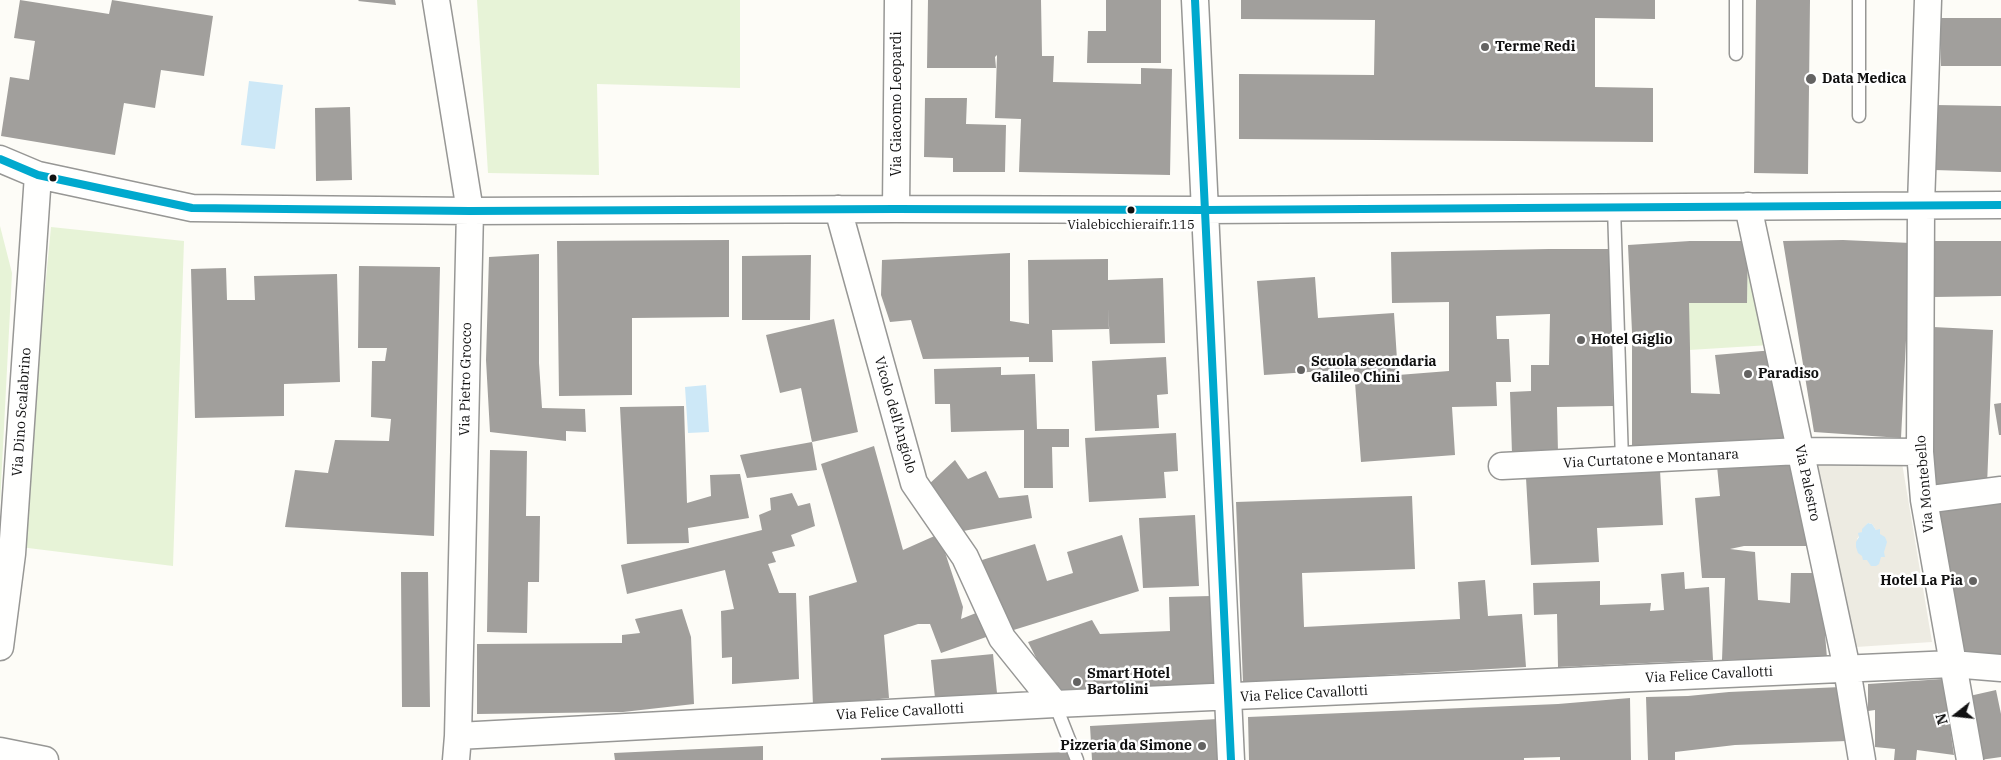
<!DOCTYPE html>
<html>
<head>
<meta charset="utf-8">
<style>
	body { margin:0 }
	#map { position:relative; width:2001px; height:760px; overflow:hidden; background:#fdfcf7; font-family:"IBM Plex Serif",serif }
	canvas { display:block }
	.north { position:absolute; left:1931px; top:690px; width:50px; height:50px; -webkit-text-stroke:4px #fff; paint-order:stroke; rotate:254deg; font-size:14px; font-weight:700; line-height:20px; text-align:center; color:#111 }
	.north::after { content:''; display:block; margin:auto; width:18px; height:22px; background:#111; clip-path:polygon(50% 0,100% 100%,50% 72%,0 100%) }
</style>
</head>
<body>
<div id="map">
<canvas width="2001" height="760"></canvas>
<div class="north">N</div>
</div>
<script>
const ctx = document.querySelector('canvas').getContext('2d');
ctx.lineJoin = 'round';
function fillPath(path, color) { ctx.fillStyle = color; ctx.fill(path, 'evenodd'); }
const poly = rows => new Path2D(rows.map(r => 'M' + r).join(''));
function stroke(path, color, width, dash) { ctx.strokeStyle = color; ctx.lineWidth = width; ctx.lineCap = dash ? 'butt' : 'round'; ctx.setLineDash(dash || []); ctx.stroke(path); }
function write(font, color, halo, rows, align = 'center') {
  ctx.font = font + ' "IBM Plex Serif",serif'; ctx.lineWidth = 5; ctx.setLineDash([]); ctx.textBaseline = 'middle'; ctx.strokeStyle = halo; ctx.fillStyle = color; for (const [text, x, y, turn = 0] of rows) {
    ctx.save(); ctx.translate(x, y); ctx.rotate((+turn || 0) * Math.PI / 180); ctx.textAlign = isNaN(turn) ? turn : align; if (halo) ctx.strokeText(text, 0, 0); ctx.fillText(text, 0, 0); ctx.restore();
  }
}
fillPath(poly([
	[477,0,740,0,740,88,597,84,599,175,488,173],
	[0,226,12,273,0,504],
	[51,227,184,241,173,566,20,547],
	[1748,241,1770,345,1689,350,1689,303,1747,303]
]), '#e7f3d7');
fillPath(poly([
	[1901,457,1932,642,1856,647,1813,459],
	[1868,523,1872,524,1876,530,1880,534,1881,557,1857,539]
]), '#edebe2');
fillPath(poly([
	[249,81,283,85,275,149,241,145],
	[706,385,709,432,688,433,685,387],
	[1868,523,1872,524,1876,530,1880,529,1880,534,1885,537,1887,542,1884,552,1885,557,1881,557,1879,564,1876,566,1871,566,1867,560,1863,560,1862,556,1858,553,1856,547,1856,542,1859,537,1858,533,1862,532,1862,529]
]), '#cde8f7');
fillPath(poly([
	[20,0,109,14,112,0,213,16,204,76,161,70,155,108,124,103,115,155,1,136,10,77,29,80,35,41,14,38],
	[359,0,395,0,396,5,358,1],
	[928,0,1041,0,1042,56,1054,56,1053,82,1141,84,1141,68,1172,69,1170,175,1019,172,1021,119,995,118,997,55,995,57,996,68,927,68],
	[1106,0,1161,0,1161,63,1087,63,1088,31,1106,31],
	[1241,0,1655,0,1655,19,1595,18,1595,87,1653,88,1653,142,1239,139,1239,74,1374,75,1375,20,1241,19],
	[1756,0,1810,0,1808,174,1754,173],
	[1940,18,2001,18,2001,66,1941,66],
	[925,98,967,98,966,124,1006,125,1005,172,953,172,953,158,924,157],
	[1935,105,2001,106,2001,172,1934,170],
	[350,107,352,180,316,181,315,108],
	[729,240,729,317,632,318,632,395,559,396,557,241],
	[1843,240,1911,243,1901,438,1814,432,1783,241],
	[1690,241,1748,241,1747,303,1689,303,1691,393,1720,394,1715,355,1774,350,1791,440,1737,440,1632,448,1632,332,1628,245],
	[1934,241,2001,241,2001,296,1934,297],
	[1549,249,1610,249,1613,406,1557,407,1558,453,1512,454,1510,392,1531,391,1531,365,1549,365,1550,314,1496,316,1497,339,1509,339,1511,382,1496,382,1497,406,1452,407,1455,455,1361,462,1354,369,1264,375,1257,281,1315,277,1318,318,1394,313,1398,375,1449,371,1449,302,1392,303,1391,252],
	[1010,253,1010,321,1029,324,1028,260,1108,259,1108,280,1163,278,1165,343,1110,344,1108,307,1109,329,1052,330,1053,362,1029,362,1029,357,923,359,911,320,890,322,881,295,882,260],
	[539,254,539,363,542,408,585,409,586,432,566,431,566,441,490,432,486,360,489,257],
	[811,255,810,320,742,320,742,256],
	[359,266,440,267,434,536,285,527,295,470,328,473,335,440,389,441,391,419,371,417,372,361,385,361,387,348,358,348],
	[226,268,227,300,255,300,254,276,337,274,340,382,284,384,284,416,195,418,191,269],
	[834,319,858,432,812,442,801,388,780,393,766,335],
	[1933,327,1993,330,1987,486,1931,486],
	[1166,357,1168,394,1157,395,1159,428,1095,431,1092,361],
	[1001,367,1001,375,1035,374,1037,429,1069,429,1069,447,1052,447,1053,488,1024,488,1024,430,951,432,950,404,935,404,934,369],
	[2001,403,2001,435,1999,435,1994,404],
	[684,406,687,503,711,496,710,475,740,474,749,518,688,528,689,543,627,544,620,407],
	[1176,433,1178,471,1164,472,1166,498,1089,502,1085,438],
	[812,442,817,470,747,478,740,455],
	[874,446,903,550,939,534,963,607,961,619,981,611,989,636,941,653,930,624,918,624,884,635,889,698,813,706,809,596,857,582,821,464],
	[490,450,527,451,526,516,540,516,539,582,528,582,527,633,487,632],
	[955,460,968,479,986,471,999,498,1028,495,1032,518,958,532,928,485],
	[1797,464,1810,546,1744,546,1730,549,1755,552,1758,600,1790,603,1791,573,1820,573,1827,658,1722,660,1725,578,1702,578,1695,498,1720,496,1717,466],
	[1660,470,1663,525,1597,528,1599,562,1531,565,1526,478],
	[792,493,798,506,810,503,815,526,791,535,795,546,772,552,776,562,768,564,779,593,796,593,799,679,732,684,732,657,722,658,721,611,734,609,725,570,627,594,621,565,762,530,759,515,771,510,770,498],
	[1412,496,1415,569,1302,573,1304,627,1460,619,1458,582,1485,580,1488,616,1522,614,1526,667,1243,683,1236,502],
	[2001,500,2001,656,1956,653,1934,509],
	[1195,515,1199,586,1143,588,1139,518],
	[1122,535,1139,591,1004,633,982,560,1035,544,1047,581,1073,573,1067,552],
	[401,572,428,572,430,707,402,707],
	[1684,572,1685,589,1709,587,1713,660,1558,667,1557,614,1534,615,1533,583,1600,581,1600,605,1651,603,1650,611,1664,610,1661,574],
	[1211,596,1214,685,1053,691,1028,642,1092,620,1100,634,1170,631,1169,597],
	[682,609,691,637,694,704,623,712,477,714,477,644,622,643,622,635,640,633,635,619],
	[993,654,997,693,935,698,931,660],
	[1943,679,1954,755,1917,750,1916,760,1894,760,1895,749,1875,747,1875,710,1868,711,1868,684],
	[1841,687,1847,741,1735,745,1675,752,1675,760,1648,760,1646,697,1688,696,1729,692],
	[1996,690,2001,714,2001,757,1980,760,1965,697],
	[1630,698,1631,760,1560,760,1560,757,1524,758,1524,760,1249,760,1248,717,1558,704],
	[1218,719,1219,760,1092,760,1090,726],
	[763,746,763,760,615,760,614,753],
	[1069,752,1069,760,881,760,881,758]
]), '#a19f9c');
const lane = poly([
	[1736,54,1736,0],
	[1859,116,1859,0],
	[1614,207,1622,461],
	[1055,704,1077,760]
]);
const street = poly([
	[436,0,470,211,458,736,456,760],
	[1195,0,1231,760],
	[1928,0,1921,205,1920,452,1924,500,1970,760],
	[0,159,38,175,192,208,470,211,896,209,1204,210,2001,205],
	[1748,206,1847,669,1862,760],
	[838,209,914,483,965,557,1002,638,1055,704],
	[896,209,898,0],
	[1502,466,1800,451,1920,452],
	[1924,500,2001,490],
	[0,647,12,554,38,175],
	[458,736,1055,704,1952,664,2001,668],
	[0,751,45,760]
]);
stroke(lane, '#979795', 15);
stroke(street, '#979795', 29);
stroke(lane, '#fffffe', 12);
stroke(street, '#fffffe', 26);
stroke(poly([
	[1195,0,1231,760],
	[0,159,38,175,192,208,470,211,896,209,1204,210,2001,205]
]), '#00a9ce', 8);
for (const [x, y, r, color] of [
	[1485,47,5,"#646362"],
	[1811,79,6,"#646362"],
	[53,178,4.5,"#111"],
	[1131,210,4.5,"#111"],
	[1581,340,5,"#646362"],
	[1301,370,5,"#646362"],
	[1748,374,5,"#646362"],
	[1973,581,5,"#646362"],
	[1077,682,5,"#646362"],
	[1202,746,5,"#646362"]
]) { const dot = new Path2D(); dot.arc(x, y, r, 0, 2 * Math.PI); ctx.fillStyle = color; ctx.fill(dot); stroke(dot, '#fff', 2); }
write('13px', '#111', '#fff', [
	["Vialebicchieraifr.115",1131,225]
]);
write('bold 14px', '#111', '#fff', [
	["Terme Redi",1495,47],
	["Data Medica",1822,79],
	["Hotel Giglio",1591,340],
	["Scuola secondaria",1311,362],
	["Galileo Chini",1311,378],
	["Paradiso",1758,374],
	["Hotel La Pia",1963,581,"right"],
	["Smart Hotel",1087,674],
	["Bartolini",1087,690],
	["Pizzeria da Simone",1192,746,"right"]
], 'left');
write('14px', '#111', '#fff', [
	["Via Giacomo Leopardi",897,104,-90],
	["Via Pietro Grocco",466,379,-89],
	["Via Dino Scalabrino",22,412,-86],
	["Vicolo dell'Angiolo",895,415,74],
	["Via Curtatone e Montanara",1651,459,-3],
	["Via Palestro",1807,483,78],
	["Via Montebello",1925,484,-95],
	["Via Felice Cavallotti",1709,675,-3],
	["Via Felice Cavallotti",1304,694,-3],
	["Via Felice Cavallotti",900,712,-3]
]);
</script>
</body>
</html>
